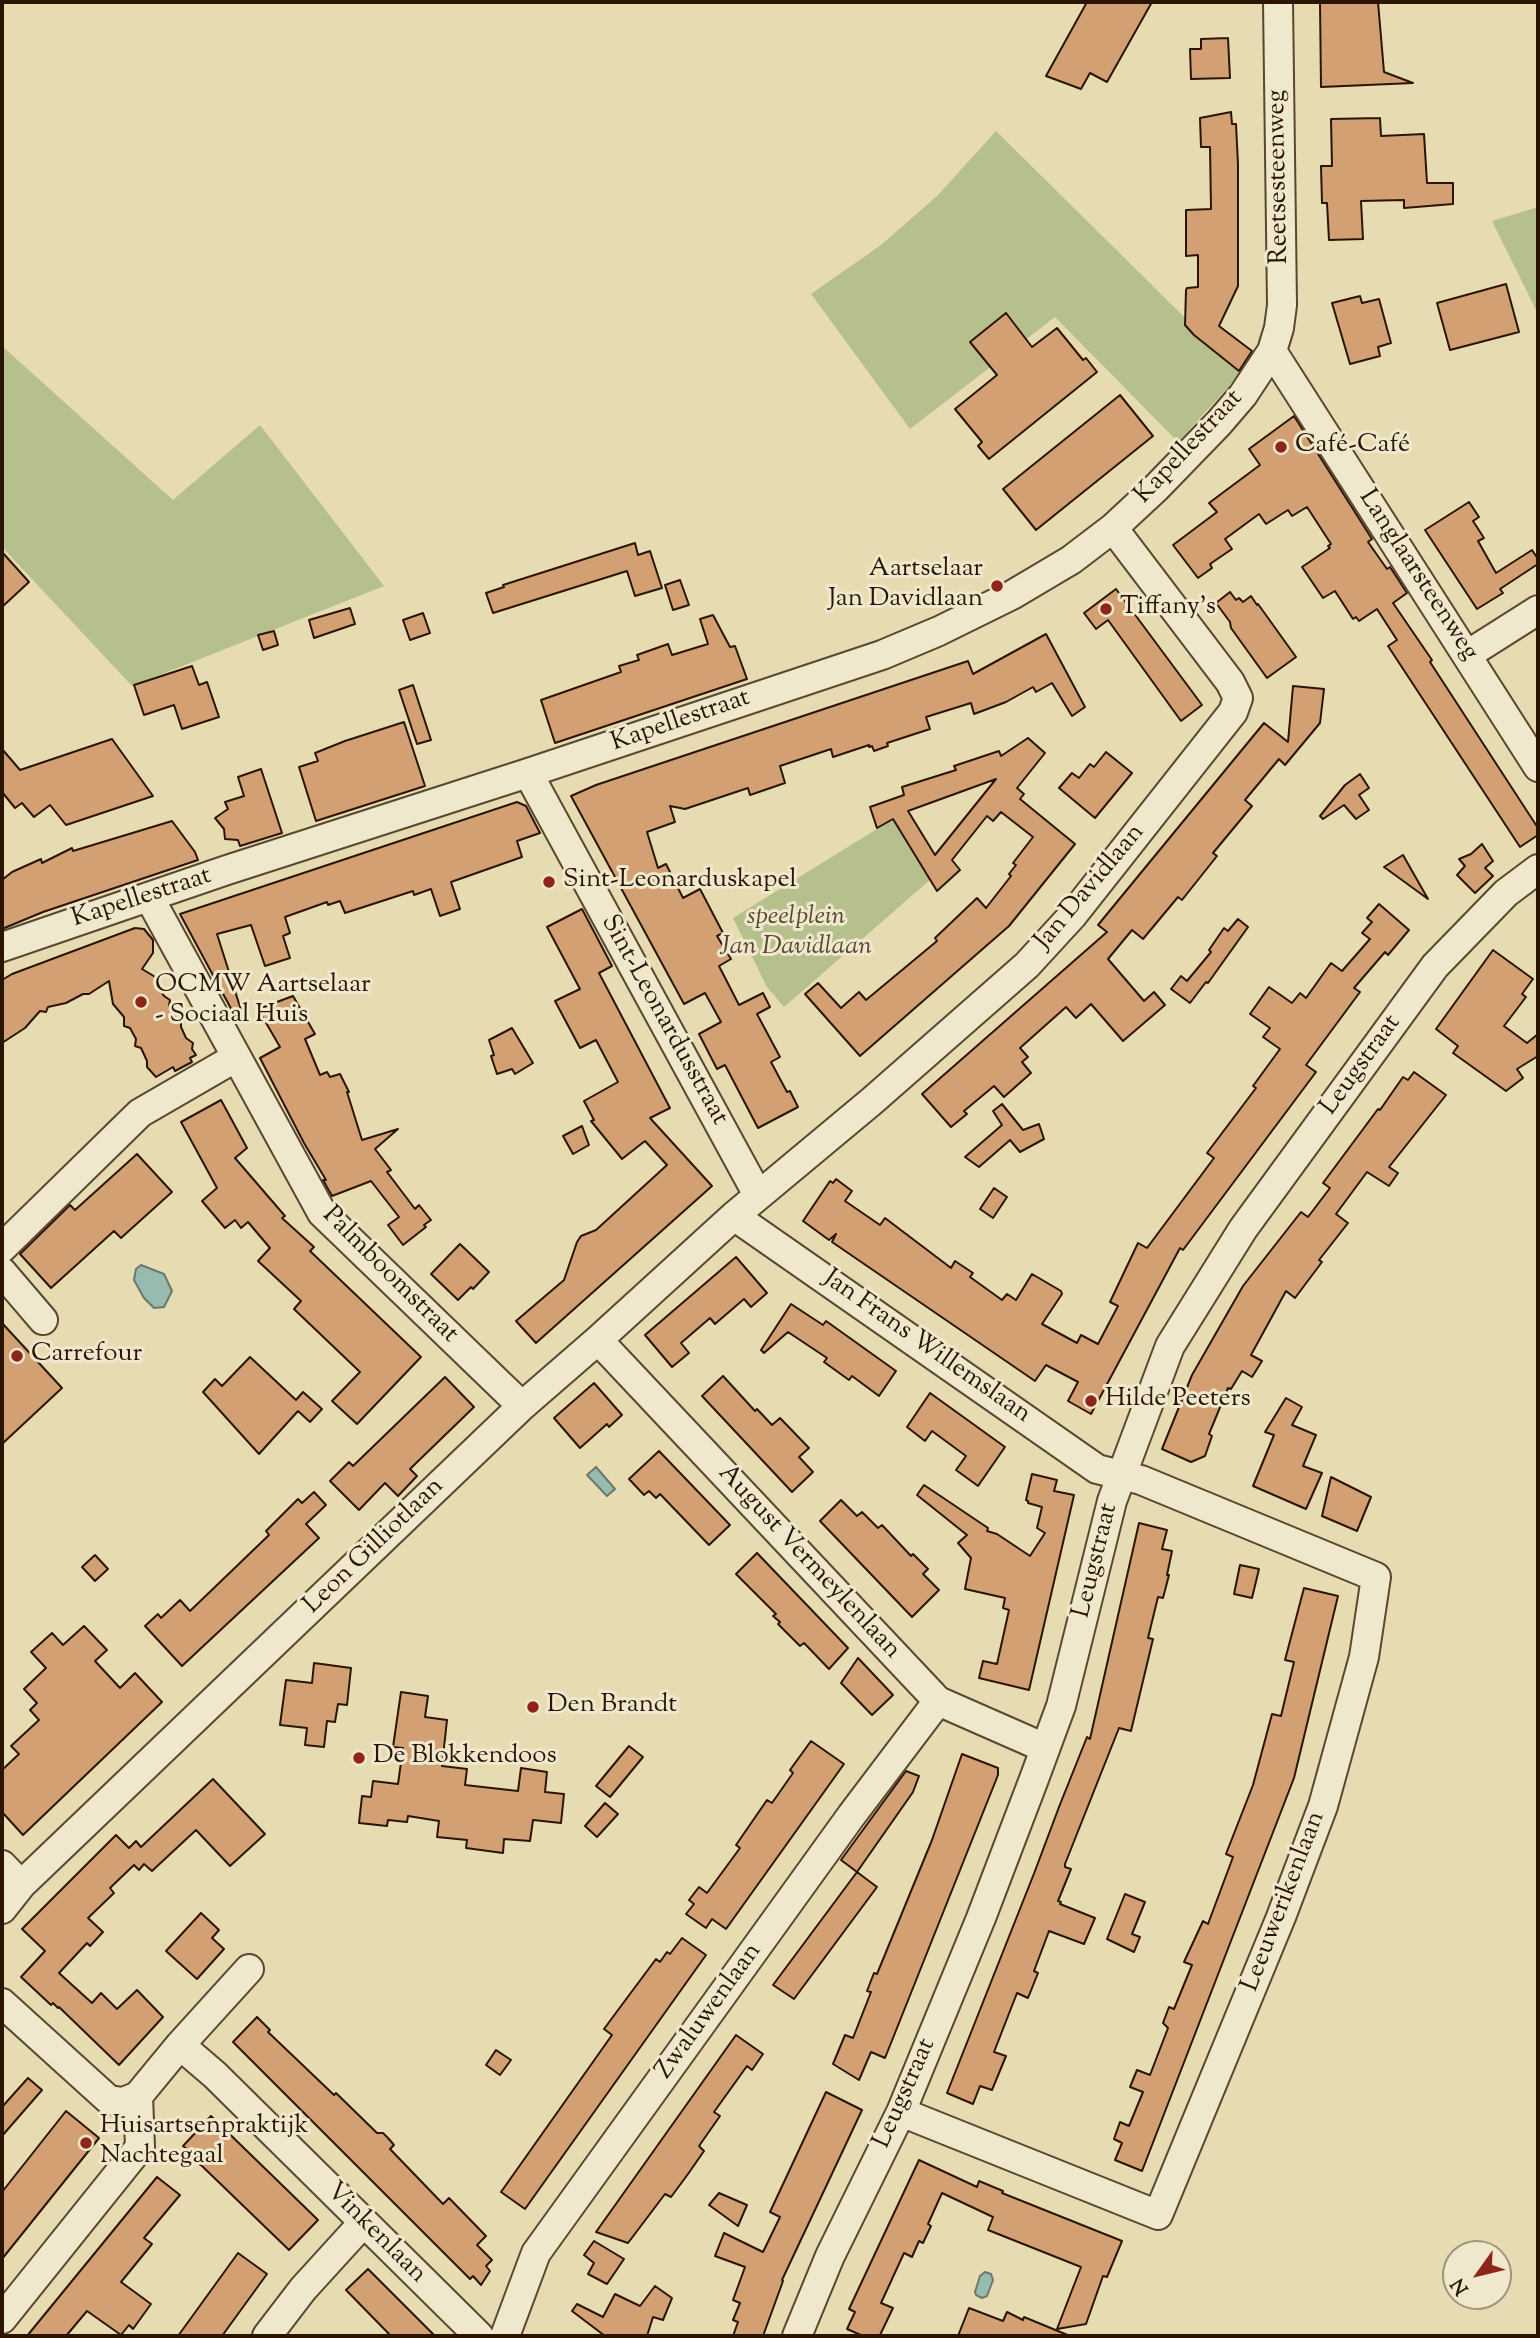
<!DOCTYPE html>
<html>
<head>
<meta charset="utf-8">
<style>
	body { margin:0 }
	#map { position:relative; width:1540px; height:2338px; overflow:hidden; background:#e7dcb1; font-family:"Sorts Mill Goudy",serif }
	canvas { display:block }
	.frame { position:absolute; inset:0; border:4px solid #2a1505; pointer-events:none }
	.north { position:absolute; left:1442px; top:2240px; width:70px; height:70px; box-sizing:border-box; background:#efe8cc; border:2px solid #a0947c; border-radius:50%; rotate:236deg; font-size:19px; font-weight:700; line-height:28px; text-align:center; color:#2a1505 }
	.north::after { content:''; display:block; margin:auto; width:24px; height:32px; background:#8f2418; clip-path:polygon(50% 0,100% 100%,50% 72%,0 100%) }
</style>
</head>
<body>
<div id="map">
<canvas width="1540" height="2338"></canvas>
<div class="frame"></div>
<div class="north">N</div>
</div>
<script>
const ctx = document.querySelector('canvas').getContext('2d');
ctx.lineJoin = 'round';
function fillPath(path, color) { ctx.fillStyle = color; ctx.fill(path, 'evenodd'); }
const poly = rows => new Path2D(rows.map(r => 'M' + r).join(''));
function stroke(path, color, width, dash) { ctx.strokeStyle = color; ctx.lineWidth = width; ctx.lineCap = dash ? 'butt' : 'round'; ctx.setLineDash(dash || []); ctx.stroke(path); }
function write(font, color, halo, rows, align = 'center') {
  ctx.font = font + ' "Sorts Mill Goudy",serif'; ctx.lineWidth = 6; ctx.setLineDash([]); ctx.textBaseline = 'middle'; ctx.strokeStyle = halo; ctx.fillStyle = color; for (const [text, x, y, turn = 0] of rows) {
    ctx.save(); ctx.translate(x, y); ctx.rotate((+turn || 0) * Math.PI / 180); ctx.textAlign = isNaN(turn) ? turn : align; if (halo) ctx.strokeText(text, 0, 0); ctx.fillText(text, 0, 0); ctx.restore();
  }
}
fillPath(poly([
	[996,131,1241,373,1178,442,1055,317,910,429,811,294,881,245,937,196],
	[1538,207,1538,314,1492,221],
	[2,346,173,500,260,425,384,586,132,686,2,547],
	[893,819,931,879,784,1007,767,987,733,918]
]), '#b6c08c');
const water = poly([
	[141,1265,164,1274,172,1291,164,1307,154,1308,144,1298,134,1280,136,1269,141,1265],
	[596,1467,615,1489,607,1496,587,1475,596,1467],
	[985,2272,991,2274,993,2280,987,2296,982,2298,976,2295,975,2292,980,2276,985,2272]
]);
fillPath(water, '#97bbaf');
stroke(water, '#6b796b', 2);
const building = poly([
	[1087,2,1152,2,1107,82,1090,73,1081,89,1046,76,1087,2],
	[1320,2,1378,2,1384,72,1413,83,1321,87,1320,2],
	[1228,38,1230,78,1191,79,1190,49,1201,49,1201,39,1228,38],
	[1231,112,1232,124,1236,124,1238,164,1238,286,1219,326,1252,351,1239,371,1194,335,1185,325,1186,290,1187,288,1198,287,1198,255,1186,256,1186,210,1211,209,1210,147,1201,147,1200,118,1231,112],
	[1380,118,1381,136,1424,134,1427,183,1453,183,1453,204,1404,208,1404,200,1361,201,1363,239,1329,240,1327,203,1322,203,1321,166,1332,166,1331,119,1380,118],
	[1506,284,1519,332,1450,350,1437,303,1506,284],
	[1360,296,1362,303,1379,299,1391,343,1378,347,1380,356,1350,364,1332,303,1360,296],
	[1006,313,1032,347,1057,328,1083,360,1086,358,1097,372,989,459,978,446,982,442,955,409,997,375,970,342,1006,313],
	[1120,395,1153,436,1036,530,1003,489,1120,395],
	[1294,416,1372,539,1368,542,1387,569,1390,567,1407,593,1393,603,1432,660,1430,662,1538,828,1538,835,1520,847,1388,646,1397,640,1377,609,1359,621,1356,617,1353,619,1335,591,1323,598,1302,567,1330,548,1328,546,1331,544,1307,507,1292,516,1288,510,1266,524,1259,514,1225,539,1232,549,1210,564,1212,568,1198,578,1173,545,1217,512,1209,503,1260,465,1249,449,1294,416],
	[1469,502,1479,517,1473,521,1484,538,1478,541,1496,573,1532,550,1538,559,1538,564,1500,589,1503,593,1477,609,1425,530,1469,502],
	[635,543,638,555,650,551,662,588,635,596,627,571,493,613,486,593,504,587,503,585,635,543],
	[2,552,29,582,2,607,2,552],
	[680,580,689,605,673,610,665,585,680,580],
	[1116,589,1202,705,1181,721,1108,620,1096,629,1084,613,1116,589],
	[1230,592,1236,600,1239,598,1243,602,1251,596,1257,605,1258,604,1296,657,1267,678,1231,628,1230,622,1216,603,1230,592],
	[350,608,355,624,314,638,309,620,350,608],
	[423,613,430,633,410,640,403,620,423,613],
	[713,615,730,647,735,646,747,679,555,743,541,700,621,672,619,666,639,660,637,655,668,644,672,655,708,644,700,619,713,615],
	[274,631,278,645,263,650,258,635,274,631],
	[1046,634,1085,707,1072,716,1052,683,1036,692,1033,687,1006,702,974,714,971,703,926,717,930,729,887,743,888,746,874,751,872,746,869,747,869,745,833,757,831,749,780,766,785,783,750,795,748,788,685,809,670,806,675,822,647,832,658,868,666,864,683,898,700,889,723,933,717,936,731,959,719,966,739,1005,763,993,770,1007,757,1014,780,1057,771,1062,787,1092,790,1091,798,1107,758,1128,725,1065,717,1069,699,1034,721,1022,705,993,684,1004,571,796,596,785,968,661,973,674,1046,634],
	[192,666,199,685,207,682,219,717,182,729,174,705,144,715,134,685,192,666],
	[413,685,431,740,417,744,399,690,413,685],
	[1293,686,1324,689,1320,723,1285,765,1279,759,1245,800,1252,806,1213,853,1217,856,1182,900,1178,897,1143,939,1132,930,1108,959,1144,1001,1154,992,1165,1005,1123,1041,1091,1004,1076,1018,1066,1007,1020,1048,1028,1057,1022,1062,1031,1073,1004,1097,994,1086,964,1111,967,1114,951,1127,922,1094,1107,932,1098,925,1264,723,1288,742,1293,686],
	[404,722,425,786,316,821,299,767,318,761,315,753,345,741,404,722],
	[1028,738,1045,753,1017,788,1024,794,1020,799,1075,844,1009,926,860,1056,805,994,818,983,841,1008,859,992,866,1000,937,941,935,938,977,898,986,908,1011,876,1009,874,1016,865,1013,863,1033,837,1001,812,993,821,987,816,952,860,960,870,937,891,893,819,877,828,870,807,904,795,902,787,956,770,954,766,999,751,1001,756,1028,738],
	[996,779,935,855,908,811,996,779],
	[112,739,153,796,66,825,50,805,34,817,22,803,15,808,2,792,2,749,20,770,112,739],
	[1106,752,1132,773,1095,818,1059,788,1072,773,1079,778,1090,764,1094,767,1106,752],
	[261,769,282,833,240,846,238,840,225,839,224,829,215,818,228,809,225,802,244,796,238,777,261,769],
	[1360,774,1369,788,1359,795,1369,810,1356,819,1344,805,1323,819,1320,816,1345,785,1360,774],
	[517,802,526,806,540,833,517,841,522,857,451,882,460,909,440,916,431,889,414,895,413,891,345,913,340,901,328,905,327,902,285,917,290,933,283,936,290,958,265,966,251,925,217,934,242,1013,235,1016,180,914,517,802],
	[172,821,195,852,198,860,43,912,2,929,2,880,12,872,41,859,42,863,72,848,73,851,172,821],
	[1482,844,1493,861,1485,868,1493,876,1475,893,1457,875,1465,866,1459,859,1471,854,1482,844],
	[1403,855,1428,899,1384,867,1403,855],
	[1379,904,1409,930,1388,955,1385,952,1354,988,1360,992,1306,1065,1316,1072,1183,1250,1180,1248,1091,1414,1068,1401,1078,1382,1046,1365,1035,1381,832,1242,836,1234,829,1240,803,1221,830,1181,833,1183,836,1179,852,1191,845,1201,880,1225,885,1218,951,1268,955,1261,973,1273,970,1277,1002,1300,1007,1294,1016,1300,1032,1274,1061,1291,1062,1294,1042,1324,1077,1343,1081,1335,1098,1344,1118,1306,1110,1302,1138,1243,1147,1248,1214,1158,1207,1153,1256,1088,1253,1086,1280,1049,1263,1037,1270,1028,1250,1014,1269,987,1292,1003,1300,993,1306,998,1331,963,1342,971,1370,939,1362,933,1372,922,1367,918,1379,904],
	[582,909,612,966,599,973,670,1108,650,1118,712,1186,536,1343,516,1321,564,1280,577,1242,581,1236,596,1230,667,1165,645,1141,622,1159,591,1121,594,1120,584,1101,618,1082,596,1040,580,1048,555,1001,580,989,547,927,582,909],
	[1238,919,1248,927,1208,983,1206,982,1190,1003,1171,989,1181,976,1187,981,1211,952,1209,950,1224,928,1228,931,1238,919],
	[135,928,144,929,153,940,153,953,142,969,157,978,158,986,164,996,170,1000,169,1006,175,1017,181,1021,181,1027,186,1038,193,1043,192,1049,196,1055,190,1058,192,1062,175,1071,173,1067,156,1077,147,1067,147,1061,141,1048,135,1046,136,1039,130,1028,124,1026,124,1017,113,1004,109,981,89,994,83,994,66,1003,48,1007,46,1012,40,1011,25,1028,2,1043,2,980,12,974,135,928],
	[1493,950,1533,979,1522,994,1526,997,1504,1026,1527,1043,1538,1034,1538,1056,1517,1069,1523,1078,1506,1091,1453,1053,1458,1046,1436,1029,1493,950],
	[293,996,315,1034,305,1039,320,1075,327,1072,330,1077,340,1074,349,1092,347,1092,362,1140,398,1129,375,1149,391,1170,387,1172,415,1209,419,1205,431,1220,424,1225,426,1227,403,1245,388,1225,399,1217,371,1181,332,1196,323,1180,326,1180,304,1143,260,1058,280,1047,258,1009,293,996],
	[512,1028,533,1063,515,1074,512,1069,497,1074,491,1056,494,1055,489,1040,512,1028],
	[1414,1072,1446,1095,1389,1167,1398,1173,1389,1186,1367,1172,1336,1214,1348,1223,1319,1260,1322,1262,1295,1298,1286,1291,1251,1355,1262,1361,1252,1377,1242,1371,1231,1389,1228,1388,1209,1434,1212,1436,1205,1456,1191,1462,1162,1449,1192,1375,1243,1286,1301,1212,1308,1217,1330,1188,1323,1183,1355,1140,1378,1109,1380,1110,1403,1077,1408,1080,1414,1072],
	[221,1100,247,1148,235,1158,285,1216,282,1218,314,1247,310,1251,421,1357,357,1424,332,1401,360,1372,294,1309,301,1301,258,1261,270,1248,248,1222,241,1228,235,1220,225,1228,202,1201,217,1188,181,1122,221,1100],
	[1002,1104,1023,1130,1039,1124,1044,1139,1020,1152,1010,1140,979,1167,965,1157,1002,1125,993,1111,1002,1104],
	[582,1126,589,1145,573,1154,563,1136,582,1126],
	[137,1154,172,1192,121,1238,114,1231,51,1288,20,1254,70,1205,75,1210,137,1154],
	[994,1188,1007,1197,993,1218,980,1209,994,1188],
	[460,1244,489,1272,473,1289,471,1287,458,1300,431,1274,460,1244],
	[736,1257,767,1293,751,1307,744,1299,715,1324,710,1318,681,1343,689,1353,672,1367,645,1335,736,1257],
	[791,1304,823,1325,826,1321,896,1371,879,1396,852,1376,849,1380,824,1362,827,1358,788,1332,764,1353,761,1350,791,1304],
	[2,1323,62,1388,2,1444,2,1323],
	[250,1357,296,1400,303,1392,322,1409,310,1422,298,1411,259,1454,203,1392,215,1379,222,1386,250,1357],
	[723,1376,755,1411,757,1409,772,1425,780,1418,809,1448,799,1457,813,1472,792,1492,702,1396,723,1376],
	[445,1377,474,1407,410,1469,417,1476,398,1496,385,1483,359,1510,330,1481,349,1462,353,1466,445,1377],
	[594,1383,622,1415,609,1427,607,1424,580,1448,554,1418,594,1383],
	[930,1393,1005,1447,978,1486,956,1470,966,1456,932,1431,925,1441,907,1427,930,1393],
	[1286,1398,1302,1407,1292,1425,1316,1435,1303,1466,1322,1473,1306,1509,1253,1486,1274,1435,1265,1432,1286,1398],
	[659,1451,730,1525,709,1545,660,1494,656,1498,649,1491,644,1495,629,1479,659,1451],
	[1032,1474,1057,1480,1054,1491,1074,1495,1029,1690,979,1678,983,1661,997,1664,1009,1610,1003,1608,1005,1598,965,1589,971,1558,958,1543,967,1535,917,1495,924,1485,988,1528,987,1531,997,1534,1030,1556,1045,1533,1037,1528,1042,1507,1028,1503,1028,1501,1026,1500,1032,1474],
	[1331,1477,1371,1497,1357,1531,1322,1516,1331,1477],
	[314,1492,326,1505,306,1524,319,1538,182,1666,145,1626,158,1614,161,1618,180,1600,190,1611,269,1535,266,1531,298,1499,302,1503,314,1492],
	[841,1500,857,1516,862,1512,878,1528,882,1525,911,1556,913,1554,928,1569,923,1574,939,1590,912,1617,820,1521,841,1500],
	[1139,1523,1167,1530,1162,1549,1172,1551,1167,1575,1169,1575,1163,1598,1158,1597,1148,1638,1153,1639,1131,1731,1119,1728,1065,1864,1065,1867,1071,1869,1058,1901,1061,1902,1060,1904,1095,1918,1084,1944,1049,1931,1034,1971,1038,1973,1028,1998,1017,1993,994,2052,1006,2056,992,2090,980,2086,973,2104,947,2093,1035,1871,1059,1807,1087,1737,1090,1739,1139,1523],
	[757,1553,848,1648,829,1669,804,1643,800,1646,778,1624,780,1622,773,1616,776,1614,736,1574,757,1553],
	[95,1555,108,1569,95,1581,82,1567,95,1555],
	[1240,1565,1259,1569,1252,1598,1234,1594,1240,1565],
	[1304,1588,1338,1596,1294,1778,1142,2171,1115,2160,1122,2143,1114,2139,1120,2122,1129,2126,1143,2092,1130,2087,1137,2070,1150,2075,1168,2028,1163,2023,1169,2007,1174,2009,1192,1965,1184,1962,1203,1921,1208,1924,1233,1857,1226,1854,1253,1785,1272,1714,1281,1716,1294,1662,1285,1660,1304,1588],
	[84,1626,107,1650,95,1661,120,1688,135,1673,162,1702,23,1835,2,1812,2,1770,19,1754,11,1746,39,1720,30,1710,37,1703,24,1689,46,1668,31,1652,52,1633,63,1645,84,1626],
	[858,1658,893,1695,872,1715,841,1683,858,1658],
	[314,1663,351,1668,347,1705,338,1704,335,1722,327,1721,324,1747,305,1745,307,1728,280,1725,286,1680,312,1683,314,1663],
	[401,1692,428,1696,425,1717,447,1720,442,1766,467,1769,465,1785,518,1791,521,1768,547,1772,545,1792,564,1794,561,1823,533,1820,530,1841,504,1839,503,1853,466,1848,467,1840,437,1837,439,1821,408,1816,407,1822,388,1820,387,1826,359,1823,362,1796,371,1797,373,1781,398,1784,403,1748,393,1747,401,1692],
	[811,1741,844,1764,726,1929,712,1919,706,1928,686,1914,694,1904,689,1900,699,1887,707,1893,740,1848,736,1845,767,1800,772,1803,793,1773,790,1770,811,1741],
	[629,1746,643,1757,610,1797,596,1786,629,1746],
	[962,1754,998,1768,998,1775,885,2058,871,2052,859,2080,833,2064,845,2035,853,2038,871,1992,867,1991,874,1973,877,1974,932,1840,962,1754],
	[906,1771,919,1776,913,1792,857,1872,841,1860,906,1771],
	[213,1779,265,1834,230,1866,196,1830,152,1871,144,1864,139,1870,134,1865,110,1888,114,1893,88,1918,103,1932,90,1946,87,1943,59,1973,92,2003,101,1993,117,2009,137,1990,163,2017,119,2065,59,2007,58,2008,53,2003,51,2005,21,1977,45,1951,22,1929,116,1835,129,1848,136,1841,141,1847,213,1779],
	[605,1803,618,1814,597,1837,585,1826,605,1803],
	[857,1872,877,1887,794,1999,773,1985,857,1872],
	[1125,1894,1145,1902,1132,1934,1140,1937,1134,1952,1107,1939,1125,1894],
	[201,1913,219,1930,212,1938,224,1949,197,1979,166,1951,201,1913],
	[682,1938,706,1955,525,2209,501,2192,612,2035,604,2029,621,2006,656,1959,660,1962,667,1952,670,1954,682,1938],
	[257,2017,270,2030,268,2032,334,2095,336,2093,377,2133,383,2133,388,2138,394,2145,390,2149,443,2204,449,2198,486,2236,477,2245,492,2260,486,2266,490,2271,481,2285,473,2276,470,2279,233,2042,257,2017],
	[736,2035,763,2054,752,2070,747,2066,714,2112,720,2116,699,2146,704,2151,688,2174,671,2197,665,2194,628,2243,596,2232,736,2035],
	[496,2050,511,2060,500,2075,486,2065,496,2050],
	[28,2078,42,2090,2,2136,2,2107,28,2078],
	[826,2092,862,2110,782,2280,783,2281,763,2336,733,2336,738,2322,733,2320,740,2303,733,2300,745,2267,715,2256,724,2233,763,2252,780,2217,770,2212,826,2092],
	[66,2111,99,2138,2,2259,2,2192,66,2111],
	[211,2116,318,2220,289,2250,202,2166,184,2153,188,2150,183,2146,211,2116],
	[919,2160,977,2187,979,2181,1003,2191,1002,2193,1122,2241,1107,2277,1103,2276,1086,2324,1057,2329,1081,2267,988,2230,993,2217,942,2193,928,2224,931,2226,923,2243,919,2241,912,2257,904,2253,881,2303,893,2308,880,2335,863,2336,847,2329,855,2312,849,2309,919,2160],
	[157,2177,180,2195,144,2238,152,2244,121,2282,151,2304,133,2329,129,2325,121,2335,87,2311,66,2336,27,2336,157,2177],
	[719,2193,747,2205,738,2226,709,2205,719,2193],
	[594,2241,624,2259,607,2284,588,2274,594,2263,584,2255,594,2241],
	[238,2253,267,2274,222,2336,178,2336,238,2253],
	[368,2269,435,2336,391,2336,346,2290,368,2269],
	[655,2286,672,2298,663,2320,653,2317,647,2336,605,2336,572,2311,577,2304,603,2317,615,2294,640,2306,655,2286],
	[969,2308,1003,2321,1007,2312,1023,2320,1024,2317,1070,2336,958,2336,969,2308]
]);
fillPath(building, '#d3a073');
stroke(building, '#2a1505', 2);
const minor = poly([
	[1272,351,1538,767],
	[1467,655,1538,610],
	[528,773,758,1195],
	[149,897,322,1213,522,1406],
	[2,947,227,870,528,773,882,655,939,631,1012,595,1071,560,1113,528,1156,488,1219,423,1243,395,1272,351,1279,328,1282,305,1278,2],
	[734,1216,1097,1469,1141,1480,1376,1577,1364,1657,1323,1806,1281,1917,1158,2215,901,2112],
	[2,1248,140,1113,235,1058],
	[2,1272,43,1320],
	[598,1340,938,1701,1045,1748],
	[2,1865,21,1885],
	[2,1909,21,1885,522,1406,598,1340,734,1216,872,1101,1027,965,1072,916,1233,712,1238,698,1230,682,1113,528],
	[2,2003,109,2100,123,2102,138,2096],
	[180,2045,215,2075,479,2336],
	[2,2319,140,2147,138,2096,180,2045,249,1969],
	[267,2336,303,2289,364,2222],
	[505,2336,536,2253,851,1816,938,1701],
	[797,2336,830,2256,901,2112,981,1918,1034,1779,1061,1706,1112,1501,1170,1346,1243,1229,1435,966,1506,893,1538,869]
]);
stroke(minor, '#594730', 32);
stroke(minor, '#efe8cc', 28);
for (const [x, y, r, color] of [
	[1281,447,7,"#8f2418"],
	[997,586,7,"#8f2418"],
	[1106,609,7,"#8f2418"],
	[549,882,7,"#8f2418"],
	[141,1002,7,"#8f2418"],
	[17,1356,7,"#8f2418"],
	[1091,1401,7,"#8f2418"],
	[533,1707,7,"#8f2418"],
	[359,1758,7,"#8f2418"],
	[86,2143,7,"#8f2418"]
]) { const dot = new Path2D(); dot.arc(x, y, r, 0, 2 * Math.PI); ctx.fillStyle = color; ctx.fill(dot); stroke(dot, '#efe8cc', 2.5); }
write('26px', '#2a1505', '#efe8cc', [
	["Reetsesteenweg",1280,177,-91],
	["Kapellestraat",1190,448,-47],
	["Langlaarsteenweg",1417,576,57],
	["Kapellestraat",681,722,-19],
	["Jan Davidlaan",1091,888,-50],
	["Kapellestraat",142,899,-18],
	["Sint-Leonardusstraat",663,1021,61],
	["Leugstraat",1362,1066,-54],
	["Palmboomstraat",389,1276,45],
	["Jan Frans Willemslaan",926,1348,35],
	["Leon Gilliotlaan",375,1547,-44],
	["Leugstraat",1097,1561,-76],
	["August Vermeylenlaan",808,1563,47],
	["Leeuwerikenlaan",1285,1902,-69],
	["Zwaluwenlaan",710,2012,-54],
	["Leugstraat",906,2094,-66],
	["Vinkenlaan",375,2234,45]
]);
write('26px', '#2a1505', '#efe8cc', [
	["Café-Café",1295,447],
	["Aartselaar",983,571,"right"],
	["Jan Davidlaan",983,601,"right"],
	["Tiffany's",1120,609],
	["Sint-Leonarduskapel",563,882],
	["OCMW Aartselaar",155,987],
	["- Sociaal Huis",155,1017],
	["Carrefour",31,1356],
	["Hilde Peeters",1105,1401],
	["Den Brandt",547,1707],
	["De Blokkendoos",373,1758],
	["Huisartsenpraktijk",100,2128],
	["Nachtegaal",100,2158]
], 'left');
write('italic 26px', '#54482e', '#efe8cc', [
	["speelplein",796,919],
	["Jan Davidlaan",796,949]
]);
</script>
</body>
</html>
